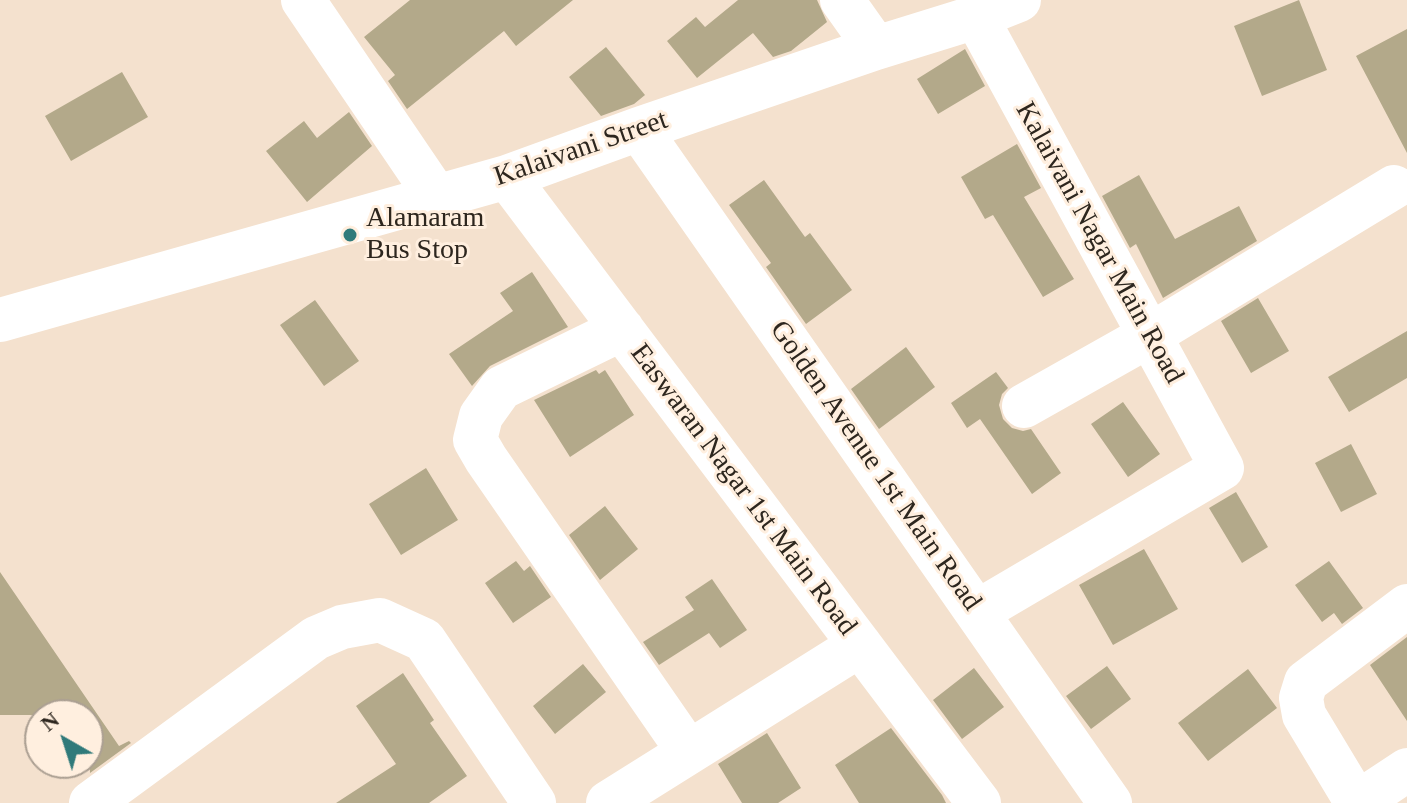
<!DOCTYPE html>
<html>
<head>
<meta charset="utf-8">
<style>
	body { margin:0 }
	#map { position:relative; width:1407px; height:803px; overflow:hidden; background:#f4e1ce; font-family:"Times New Roman",serif }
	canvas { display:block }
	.north { position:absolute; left:24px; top:699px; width:80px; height:80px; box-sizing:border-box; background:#ffefdf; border:2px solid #ab9f92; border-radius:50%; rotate:321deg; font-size:22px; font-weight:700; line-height:32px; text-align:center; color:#2d261e }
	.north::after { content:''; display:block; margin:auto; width:28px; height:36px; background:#307a7a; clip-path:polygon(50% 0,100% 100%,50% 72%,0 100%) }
</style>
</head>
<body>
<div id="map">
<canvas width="1407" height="803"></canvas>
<div class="north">N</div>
</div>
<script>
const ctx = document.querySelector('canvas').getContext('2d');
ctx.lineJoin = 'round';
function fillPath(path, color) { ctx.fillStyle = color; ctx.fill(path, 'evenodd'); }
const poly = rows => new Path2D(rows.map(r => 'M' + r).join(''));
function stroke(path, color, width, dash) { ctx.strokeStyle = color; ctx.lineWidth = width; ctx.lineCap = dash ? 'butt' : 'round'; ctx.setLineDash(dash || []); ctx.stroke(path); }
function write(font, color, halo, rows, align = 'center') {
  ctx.font = font + ' "Times New Roman",serif'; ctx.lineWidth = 6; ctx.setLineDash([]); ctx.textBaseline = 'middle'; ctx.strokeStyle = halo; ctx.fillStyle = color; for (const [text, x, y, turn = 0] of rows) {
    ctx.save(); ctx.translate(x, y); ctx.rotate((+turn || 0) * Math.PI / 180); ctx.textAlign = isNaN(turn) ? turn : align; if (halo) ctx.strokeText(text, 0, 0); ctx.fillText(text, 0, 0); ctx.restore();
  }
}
fillPath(poly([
	[410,0,573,0,516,46,504,31,407,109,388,81,395,75,364,37],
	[738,0,817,0,827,22,791,51,773,57,753,33,697,78,667,41,696,17,705,27],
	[1299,0,1327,70,1262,96,1234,26],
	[1407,29,1407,153,1356,56],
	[606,47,645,95,634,104,601,116,569,77],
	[965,49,985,86,938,114,917,79],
	[122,72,148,117,71,161,45,116],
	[349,112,372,146,307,202,266,151,304,121,317,138],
	[1017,144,1041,188,1024,197,1074,279,1043,297,993,215,985,219,961,177],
	[1139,175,1175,239,1239,206,1257,241,1163,298,1136,244,1130,248,1102,196],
	[764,180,805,237,810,233,852,290,806,324,766,267,771,263,729,205],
	[532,272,568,327,490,366,472,386,449,354,513,311,500,293],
	[1258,298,1289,351,1251,373,1221,321],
	[315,300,359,361,324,386,280,325],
	[1407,331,1407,378,1349,412,1328,377],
	[906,347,935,387,879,429,851,389],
	[596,370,599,374,605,370,634,415,570,457,534,400],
	[996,372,1008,388,1002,394,999,405,1003,419,1012,428,1023,431,1031,429,1061,473,1032,494,980,419,967,428,951,403],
	[1123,402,1160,454,1128,477,1091,424],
	[1351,444,1377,494,1341,512,1315,463],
	[426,468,458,520,401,555,369,504],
	[1236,492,1268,547,1242,563,1209,508],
	[605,506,638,549,600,580,569,535],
	[1144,549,1178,609,1113,645,1079,585],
	[516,561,524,571,530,566,551,597,513,623,485,583],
	[1329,561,1363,608,1342,624,1334,613,1322,622,1295,585],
	[0,572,119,746,129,741,131,743,90,773,88,715,0,715],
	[712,579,747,630,720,648,709,633,659,665,643,642,694,610,685,597],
	[1407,637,1407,721,1370,665],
	[583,664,606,692,555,734,533,706],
	[1107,666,1131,699,1091,729,1066,696],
	[974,668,1004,707,962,739,933,700],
	[1248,669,1277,708,1208,761,1178,723],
	[403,673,434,720,430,723,467,776,429,803,336,803,396,764,356,706],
	[891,728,942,795,946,803,859,803,835,765],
	[767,733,801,788,778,803,742,803,718,764]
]), '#b3a98a');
stroke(poly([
	[303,0,436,196],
	[842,0,876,48],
	[976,17,1222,468,977,612],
	[639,129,1110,803],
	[507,177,979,803],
	[0,320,507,177,639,129,876,48,976,17,1019,0],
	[622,329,501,388,481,416,475,440,486,459,688,751],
	[1024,406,1150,335,1394,187],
	[91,803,316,638,342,627,380,620,424,640,534,803],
	[608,803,860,645],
	[1357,803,1304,715,1301,698,1306,682,1407,606],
	[1357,803,1407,770]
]), '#fff', 44);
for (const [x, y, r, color] of [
	[350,235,8,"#307a7a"]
]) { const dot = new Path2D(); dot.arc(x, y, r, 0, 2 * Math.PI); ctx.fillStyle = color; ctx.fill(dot); stroke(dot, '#ffefdf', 3); }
write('28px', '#2d261e', '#ffefdf', [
	["Kalaivani Street",581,149,-19],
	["Kalaivani Nagar Main Road",1099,243,61],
	["Golden Avenue 1st Main Road",875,466,55],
	["Easwaran Nagar 1st Main Road",743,490,53]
]);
write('28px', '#2d261e', '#ffefdf', [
	["Alamaram",366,219],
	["Bus Stop",366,251]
], 'left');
</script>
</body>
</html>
